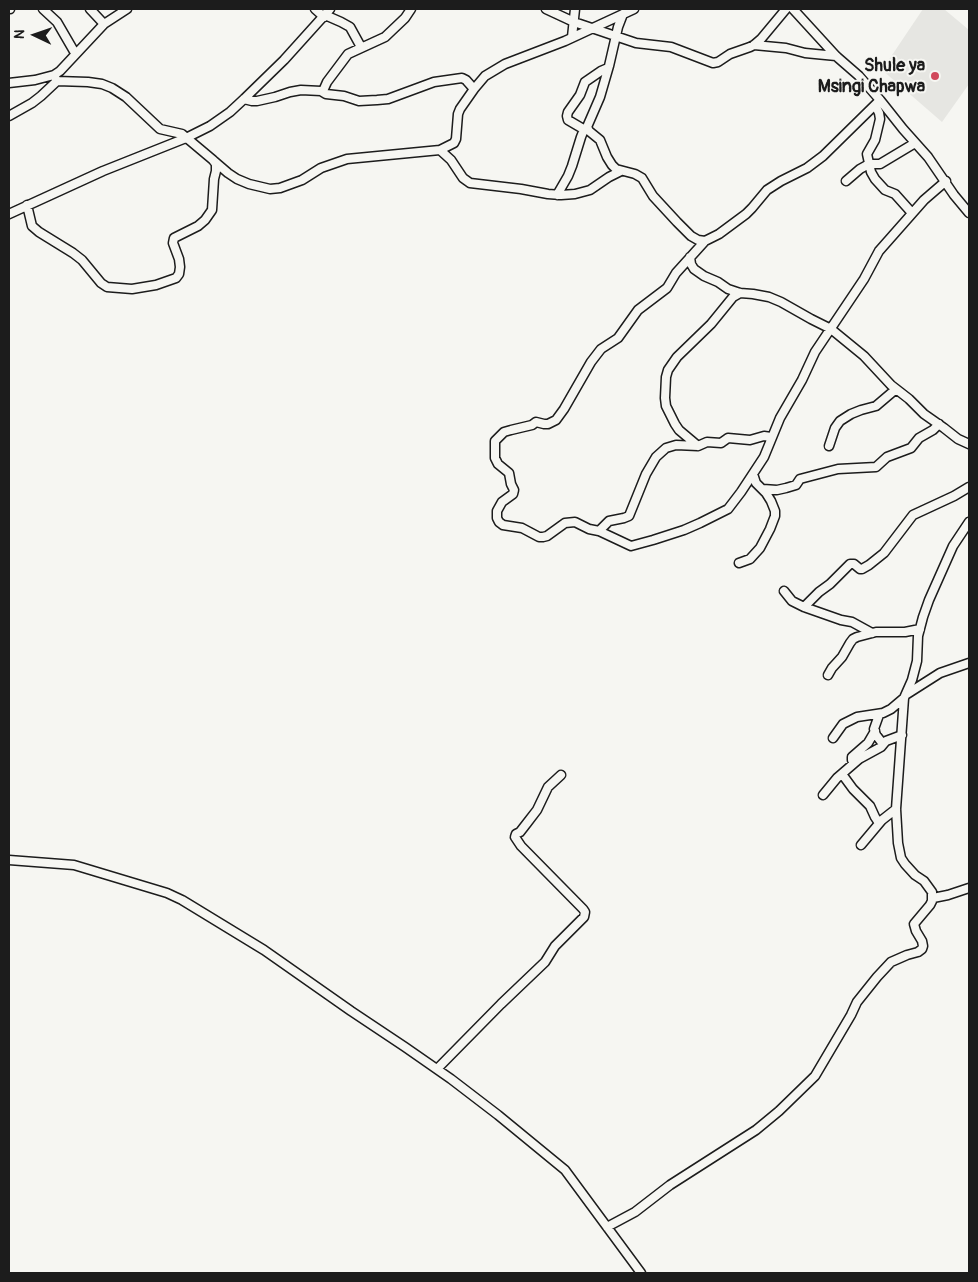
<!DOCTYPE html>
<html>
<head>
<meta charset="utf-8">
<style>
	body { margin:0 }
	#map { position:relative; width:978px; height:1282px; overflow:hidden; background:#f6f6f2; font-family:Pangolin,sans-serif }
	canvas { display:block }
	.frame { position:absolute; inset:0; border:10px solid #1c1c1c; pointer-events:none }
	.north { position:absolute; left:10px; top:10px; width:50px; height:50px; -webkit-text-stroke:4px #f6f6f2; paint-order:stroke; rotate:273deg; font-size:14px; font-weight:700; line-height:20px; text-align:center; color:#1c1c1c }
	.north::after { content:''; display:block; margin:auto; width:18px; height:22px; background:#1c1c1c; clip-path:polygon(50% 0,100% 100%,50% 72%,0 100%) }
</style>
</head>
<body>
<div id="map">
<canvas width="978" height="1282"></canvas>
<div class="frame"></div>
<div class="north">N</div>
</div>
<script>
const ctx = document.querySelector('canvas').getContext('2d');
ctx.lineJoin = 'round';
function fillPath(path, color) { ctx.fillStyle = color; ctx.fill(path, 'evenodd'); }
const poly = rows => new Path2D(rows.map(r => 'M' + r).join(''));
function stroke(path, color, width, dash) { ctx.strokeStyle = color; ctx.lineWidth = width; ctx.lineCap = dash ? 'butt' : 'round'; ctx.setLineDash(dash || []); ctx.stroke(path); }
function write(font, color, halo, rows, align = 'center') {
  ctx.font = font + ' Pangolin,sans-serif'; ctx.lineWidth = 4; ctx.setLineDash([]); ctx.textBaseline = 'middle'; ctx.strokeStyle = halo; ctx.fillStyle = color; for (const [text, x, y, turn = 0] of rows) {
    ctx.save(); ctx.translate(x, y); ctx.rotate((+turn || 0) * Math.PI / 180); ctx.textAlign = isNaN(turn) ? turn : align; if (halo) ctx.strokeText(text, 0, 0); ctx.fillText(text, 0, 0); ctx.restore();
  }
}
fillPath(poly([
	[923,9,944,9,969,30,969,84,942,122,882,70]
]), '#e6e6e2');
const minor = poly([
	[9,9,10,9],
	[43,9,57,22,75,53],
	[90,9,104,24],
	[315,9,324,17],
	[546,9,574,22,636,43,671,47,713,63,718,62,730,54,750,47,754,45,761,39,786,9],
	[793,9,836,56,859,76,880,100,903,129,928,157,954,195,969,213],
	[623,14,618,27,609,66,600,97,587,127,589,131,600,140,607,157,612,165,616,169,635,174,642,178,653,196,677,222,691,236,698,240,705,241,719,234,746,214,752,208,767,190,781,181,807,168,823,156,880,100],
	[325,15,341,22,350,27,361,47],
	[572,37,575,9],
	[754,45,786,48,805,53,836,56],
	[9,83,35,80,54,75,60,71,104,24,127,9],
	[323,91,327,82,348,54,385,37,405,18,411,9],
	[244,99,252,101,257,101,275,97,290,92,301,90,321,91,326,94,344,96,359,101,377,100,388,99,434,82,462,78,466,80,474,89],
	[875,105,879,113,880,119,875,140,867,154,871,172,875,179,885,190,895,194,912,213],
	[9,116,32,103,41,96,57,81],
	[585,130,568,120,567,116,568,112,580,95,585,82,601,71,608,68],
	[440,150,451,160,463,178,470,183,521,189,548,194,561,195,575,194,590,190,609,177,621,171],
	[214,161,228,173,237,179,249,184,270,189,280,188,302,180,321,168,347,159,440,150,454,143,456,139,458,114,460,109,474,89,485,76,505,64,565,41,634,9],
	[846,181,860,169,869,164,880,164,915,143],
	[557,195,568,176,572,166,581,137,583,132,587,127],
	[27,205,32,226,39,232,73,253,82,260,101,283,107,287,132,289,156,285,176,278,179,274,180,267,179,259,173,243,174,238,198,226,205,220,212,210,214,179,216,171,216,164,213,160,182,134,160,129,126,97,112,88,102,84,88,82,57,81,54,75],
	[9,214,103,171,186,138,210,126,230,112,244,99,284,60,330,9],
	[705,241,676,273,667,288,638,310,618,338,601,349,591,362,564,409,556,420,548,424,544,424,536,422,532,425,511,430,504,432,495,441,495,458,498,464,509,473,511,484,514,490,513,494,502,502,497,511,497,518,499,522,503,525,522,528,539,537,543,537,547,536,565,523,575,522,589,529,599,531,631,546,653,540,684,530,700,523,728,509,741,492,764,457,780,418,802,380,815,352,864,279,879,251,924,200,946,181],
	[690,257,691,264,694,269,704,276,718,282,728,289,740,293,753,294,769,297,781,302,811,319,831,329,864,356,891,385,909,399,924,414,944,428,958,439,969,444],
	[698,446,679,430,675,424,666,406,665,398,666,377,668,370,677,357,711,324,733,297,740,293],
	[829,446,835,428,840,421,851,414,861,410,876,406,896,389],
	[763,489,777,490,786,488,796,485,800,479,838,469,876,467,887,457,911,448,919,438,933,430,939,424],
	[599,531,609,521,624,518,629,516,646,474,656,457,666,448,676,445,698,446,707,442,721,443,728,438,750,440,764,436,771,437],
	[739,563,750,559,760,548,770,529,775,516,775,511,771,501,766,493,756,483,753,474],
	[784,591,792,601,804,607,841,620,852,622,872,633],
	[804,607,819,592,830,584,850,564,854,564,860,569,862,569,869,565,884,553,913,515,954,496,969,487],
	[828,675,832,668,842,657,850,643,853,639,857,637,876,632,905,632,920,629],
	[907,694,940,673,969,663],
	[879,715,874,729,876,735,883,744],
	[833,738,843,724,857,717,883,713,891,709,904,698],
	[854,763,852,760,852,757,868,743,875,731],
	[842,774,853,789,870,806,875,817,879,823],
	[823,795,837,778,859,759,881,747,886,741,902,735],
	[861,845,882,820,896,809],
	[9,860,74,865,167,893,182,900,264,950,351,1011,405,1047,451,1079,498,1115,565,1170,641,1273],
	[933,898,948,895,969,888],
	[437,1069,501,1004,545,962,555,946,584,917,585,912,583,909,521,846,515,837,516,834,520,832,527,823,537,810,548,787,561,775],
	[607,1227,635,1212,670,1185,756,1130,779,1111,815,1076,851,1015,857,1002,877,977,891,962,907,955,918,952,922,949,923,946,922,941,916,931,914,924,930,905,932,901,932,892,924,881,915,875,905,864,901,858,898,843,896,809,904,698,912,680,917,661,918,636,923,617,929,600,953,546,969,522]
]);
stroke(minor, '#1c1c1c', 11);
stroke(minor, '#f6f6f2', 8);
for (const [x, y, r, color] of [
	[935,76,5,"#d1495b"]
]) { const dot = new Path2D(); dot.arc(x, y, r, 0, 2 * Math.PI); ctx.fillStyle = color; ctx.fill(dot); stroke(dot, '#f6f6f2', 2); }
write('bold 18px', '#1c1c1c', '#f6f6f2', [
	["Shule ya",925,66],
	["Msingi Chapwa",925,87]
], 'right');
</script>
</body>
</html>
